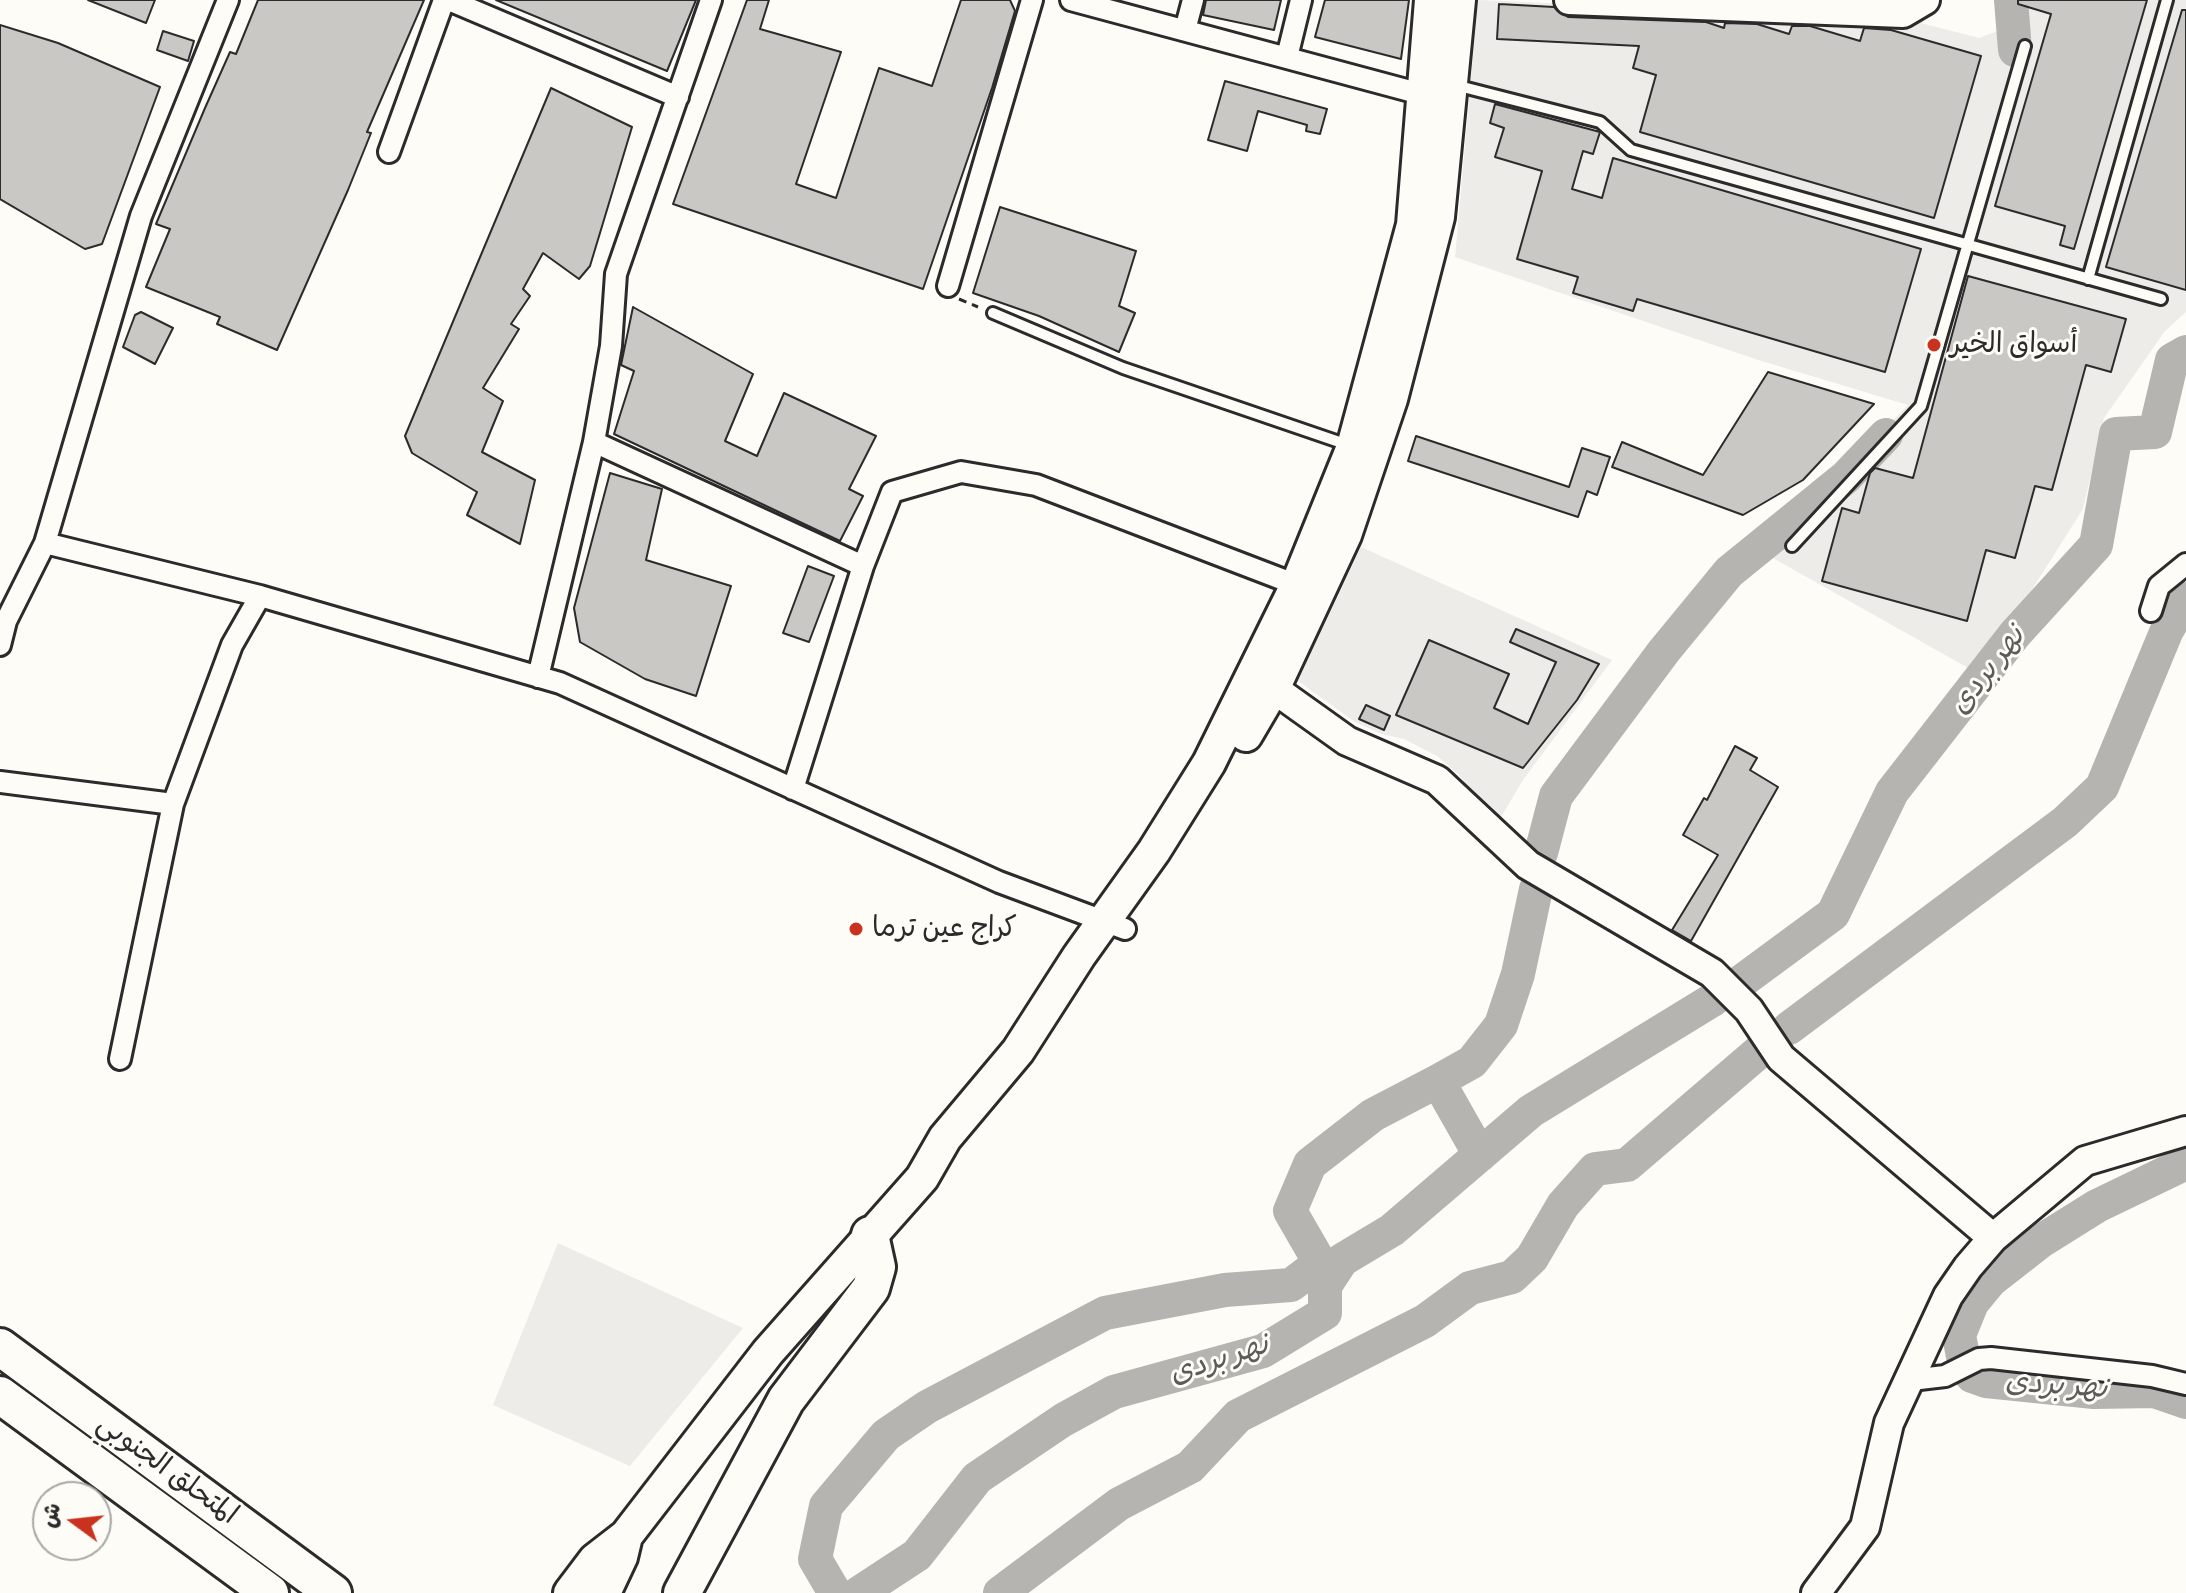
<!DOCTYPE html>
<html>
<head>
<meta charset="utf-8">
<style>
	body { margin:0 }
	#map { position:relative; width:2186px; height:1593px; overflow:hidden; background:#fdfcf7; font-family:Itim,"Playpen Sans Arabic",sans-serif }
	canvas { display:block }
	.north { position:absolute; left:32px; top:1481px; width:80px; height:80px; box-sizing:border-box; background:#fdfcf7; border:2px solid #a9a8a5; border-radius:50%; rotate:285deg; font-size:22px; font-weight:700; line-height:32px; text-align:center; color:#2b2b2b }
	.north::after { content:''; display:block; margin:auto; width:28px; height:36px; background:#c8321e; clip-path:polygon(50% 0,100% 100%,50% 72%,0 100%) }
</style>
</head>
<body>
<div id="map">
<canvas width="2186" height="1593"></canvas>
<div class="north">ش</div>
</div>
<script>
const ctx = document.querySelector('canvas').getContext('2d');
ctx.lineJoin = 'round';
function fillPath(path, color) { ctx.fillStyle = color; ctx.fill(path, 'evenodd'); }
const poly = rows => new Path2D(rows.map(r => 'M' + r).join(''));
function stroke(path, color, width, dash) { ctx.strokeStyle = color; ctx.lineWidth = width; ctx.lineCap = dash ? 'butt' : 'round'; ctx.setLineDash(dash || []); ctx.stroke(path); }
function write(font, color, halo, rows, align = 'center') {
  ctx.font = font + ' Itim,"Playpen Sans Arabic",sans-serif'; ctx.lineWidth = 6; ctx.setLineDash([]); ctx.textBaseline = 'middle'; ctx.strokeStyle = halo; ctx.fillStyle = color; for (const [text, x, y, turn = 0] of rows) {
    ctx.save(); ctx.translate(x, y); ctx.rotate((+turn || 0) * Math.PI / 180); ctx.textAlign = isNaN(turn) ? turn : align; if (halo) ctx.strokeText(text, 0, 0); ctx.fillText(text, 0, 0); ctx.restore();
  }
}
fillPath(poly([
	[1478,0,1905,19,1979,38,2017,24,2004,0,2186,0,2186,312,2165,331,2104,418,2083,509,2021,607,1970,669,1764,553,1908,405,1755,359,1455,257],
	[1361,547,1612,660,1523,780,1498,822,1458,774,1437,756,1404,739,1381,734,1355,722,1298,681],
	[558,1243,743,1328,630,1466,493,1405]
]), '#edece8');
stroke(poly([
	[2011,0,2015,50],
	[1541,853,1556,796,1664,651,1729,572,1846,477,1886,435],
	[1738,984,1833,914,1892,792,2015,634,2096,545,2116,434,2155,432,2172,360,2186,352],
	[1789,1028,2065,822,2102,787,2167,630,2186,599],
	[1438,1081,1472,1062,1501,1025,1518,974,1536,889],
	[2186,1163,2097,1206,2041,1241,1991,1280,1972,1303,1959,1335,1965,1367,1972,1376,1986,1381,2094,1392,2154,1391,2186,1402],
	[835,1593,815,1559,826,1506,886,1435,927,1407,1105,1313,1225,1290,1291,1285,1320,1263,1290,1211,1310,1164,1373,1115,1438,1081,1480,1155],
	[859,1593,917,1555,977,1478,1063,1420,1114,1392,1263,1351,1325,1313,1325,1286,1342,1260,1392,1230,1531,1111,1714,999],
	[1000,1593,1119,1504,1190,1467,1238,1416,1425,1321,1470,1288,1512,1277,1532,1258,1563,1205,1595,1169,1627,1165,1761,1050]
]), '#b5b4b1', 34);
const building = poly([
	[88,0,155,0,146,23,88,0],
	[258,0,424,0,367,132,371,133,348,190,277,350,217,324,220,317,146,287,170,229,156,224,205,108,230,52,236,54,258,0],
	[496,0,696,0,667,71,496,0],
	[747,0,769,0,760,29,841,52,796,184,836,198,879,68,932,86,961,0,1010,0,1015,11,992,88,923,289,673,204,747,0],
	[1206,0,1281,0,1274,30,1203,15,1206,0],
	[1325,0,1409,0,1401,59,1315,37,1325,0],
	[2018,0,2147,0,2074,249,2060,245,2065,226,1995,206,2051,14,2018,4,2018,0],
	[1499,4,1554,7,1568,17,1706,22,1724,28,1725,23,1757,24,1789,34,1792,26,1810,26,1860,41,1864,28,1891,30,1981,56,1934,218,1640,132,1656,75,1633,68,1639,46,1497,39,1499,4],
	[2182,10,2186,10,2186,290,2106,267,2182,10],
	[0,25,58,43,160,87,102,244,85,249,0,199,0,25],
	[163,31,194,41,188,61,157,50,163,31],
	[1225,81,1327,109,1320,134,1306,131,1307,125,1258,111,1247,151,1208,140,1225,81],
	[551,88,632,127,590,266,579,279,543,253,523,289,530,296,511,324,519,329,483,388,503,401,482,452,535,480,520,544,467,515,477,492,412,453,405,436,551,88],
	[1495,104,1600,132,1593,154,1583,151,1572,189,1602,198,1613,158,1921,249,1885,372,1637,299,1633,311,1573,293,1578,277,1517,259,1542,171,1495,157,1504,128,1490,123,1495,104],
	[1000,207,1136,251,1119,306,1135,313,1119,352,1039,316,973,293,1000,207],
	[1968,276,2126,319,2111,372,2086,365,2052,490,2035,486,2015,558,1986,550,1967,621,1822,581,1842,508,1859,513,1870,473,1875,468,1913,478,1968,276],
	[633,307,753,374,725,441,757,456,784,393,876,436,849,489,863,496,840,541,614,434,634,371,621,365,633,307],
	[141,312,173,328,155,364,123,347,135,315,141,312],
	[1768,372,1874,404,1803,480,1743,515,1612,467,1622,442,1703,475,1768,372],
	[1416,436,1569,487,1582,448,1610,457,1597,495,1587,491,1578,517,1408,461,1416,436],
	[610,473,662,489,646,560,731,586,696,696,645,679,580,642,574,608,610,473],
	[808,566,834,576,809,642,783,633,808,566],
	[1516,629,1599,664,1577,700,1523,768,1396,715,1429,640,1509,674,1494,708,1528,724,1556,662,1510,642,1516,629],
	[1366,705,1390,716,1384,730,1359,719,1366,705],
	[1735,746,1757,758,1750,770,1778,787,1691,941,1672,930,1718,855,1683,835,1704,798,1707,800,1735,746]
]);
fillPath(building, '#c9c8c4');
stroke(building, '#2b2b2b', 2);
const lane = poly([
	[1455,85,1600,122,1631,150,2161,299],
	[2088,279,2167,0],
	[993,313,1123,368,1351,446],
	[1792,546,1921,406,2025,46]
]);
const street = poly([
	[449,0,678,97],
	[1071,0,1425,95],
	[1185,30,1193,0],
	[1287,57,1301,0],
	[389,152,444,0],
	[948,286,1032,0],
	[594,442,863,566,793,789],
	[45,543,260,596,560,683,999,882,1125,929],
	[863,566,892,492,961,472,1036,485,1297,585],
	[2151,611,2159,586,2186,564],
	[0,645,6,621,45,543,141,216,228,0],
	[538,677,594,442,611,346,616,274,711,0],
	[0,782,173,804],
	[120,1059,173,804,232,645,260,596],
	[1911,1380,1945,1376,1979,1359,1991,1358,2152,1376,2186,1384]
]);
const secondary = poly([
	[1569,0,1903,13,1925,0],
	[1256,676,1347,741,1437,780,1528,865,1712,973,1749,1010,1781,1058,1993,1238],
	[1816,1593,1865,1527,1889,1423,1948,1296,1968,1267,1993,1238,2085,1161,2186,1131]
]);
const primary = poly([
	[1246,735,1273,689,1345,535,1391,399,1438,217,1459,0],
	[570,1593,595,1560,626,1536,768,1352,922,1178,945,1138,1018,1051,1079,956,1154,851,1209,763,1297,585,1353,447,1413,225,1431,0],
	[604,1593,621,1557,626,1536]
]);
const highway = poly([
	[0,1347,333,1593],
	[0,1395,270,1593],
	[682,1593,786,1400,871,1288,877,1267,870,1235]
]);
stroke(lane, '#2b2b2b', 16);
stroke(street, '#2b2b2b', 26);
stroke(secondary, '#2b2b2b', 34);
stroke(primary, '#2b2b2b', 38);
stroke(highway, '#2b2b2b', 42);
stroke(poly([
	[959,299,978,307]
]), '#2b2b2b', 3, [8, 6]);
stroke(lane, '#fdfcf7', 10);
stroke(street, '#fdfcf7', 20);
stroke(secondary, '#fdfcf7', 28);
stroke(primary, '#fdfcf7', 32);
stroke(highway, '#fdfcf7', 36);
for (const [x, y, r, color] of [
	[1934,345,8,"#c8321e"],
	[856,929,8,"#c8321e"]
]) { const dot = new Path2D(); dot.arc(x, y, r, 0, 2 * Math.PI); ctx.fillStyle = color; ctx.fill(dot); stroke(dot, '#fdfcf7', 3); }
write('28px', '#2b2b2b', '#fdfcf7', [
	["أسواق الخير",1950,345],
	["كراج عين ترما",872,929]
], 'left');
write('28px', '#2b2b2b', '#fdfcf7', [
	["المتحلق الجنوبي",167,1470,36]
]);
write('italic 30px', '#5b5b5a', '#fdfcf7', [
	["نهر بردى",1988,671,-52],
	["نهر بردى",1219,1360,-18],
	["نهر بردى",2056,1386,4]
]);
</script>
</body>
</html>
